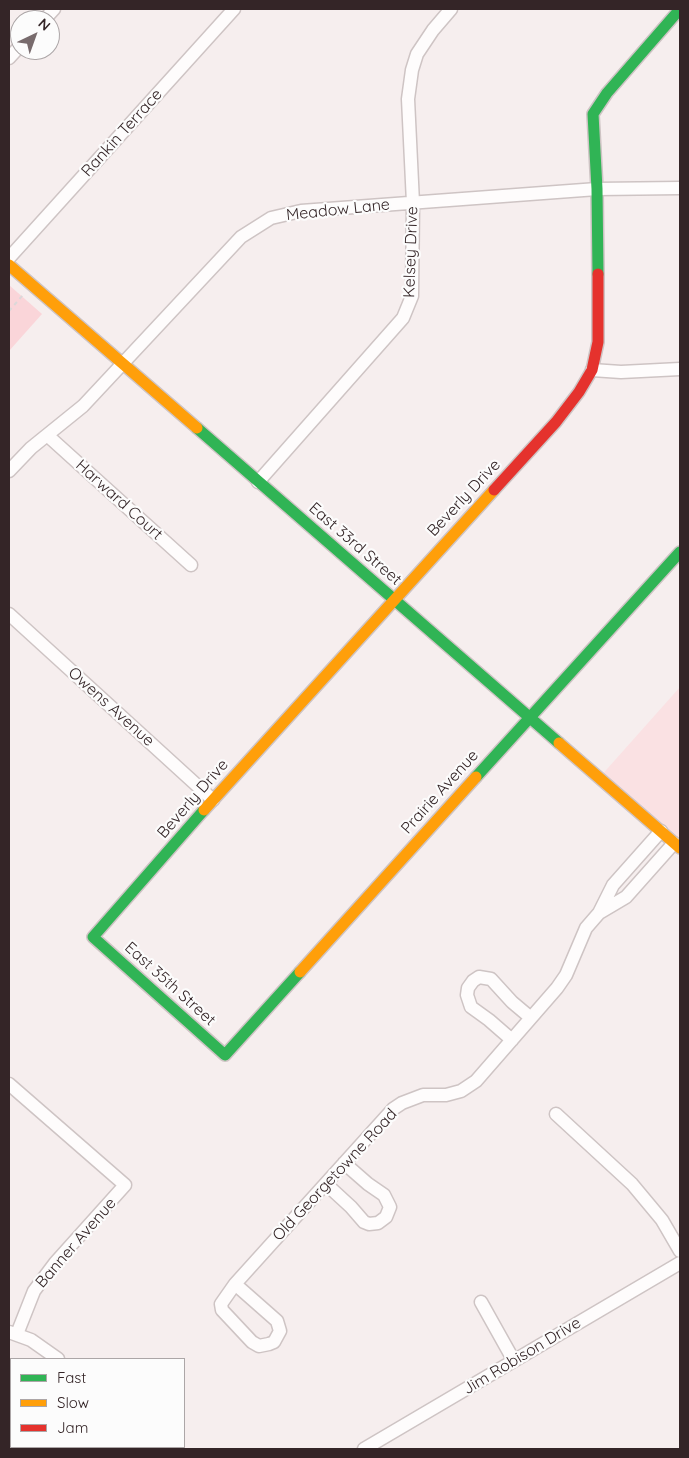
<!DOCTYPE html>
<html>
<head>
<meta charset="utf-8">
<style>
	body { margin:0 }
	#map { position:relative; width:689px; height:1458px; overflow:hidden; background:#f6eeee; font-family:Quicksand,sans-serif }
	canvas { display:block }
	.frame { position:absolute; inset:0; border:10px solid #342527; pointer-events:none }
	.legend { position:absolute; left:10px; top:1358px; width:175px; height:90px; box-sizing:border-box; background:#fcfcfc; border:1px solid #aca6a7; margin:0; padding:6px 9px; list-style:none; font-size:15px; color:#342527 }
	.legend li { display:flex; align-items:center; gap:10px; height:25px }
	.legend b { width:25px; border:1px solid #aca6a7 }
	.north { position:absolute; left:10px; top:10px; width:50px; height:50px; box-sizing:border-box; background:#fcfcfc; border:1px solid #aca6a7; border-radius:50%; rotate:42deg; font-size:14px; font-weight:700; line-height:20px; text-align:center; color:#342527 }
	.north::after { content:''; display:block; margin:auto; width:18px; height:22px; background:#786b6d; clip-path:polygon(50% 0,100% 100%,50% 72%,0 100%) }
</style>
</head>
<body>
<div id="map">
<canvas width="689" height="1458"></canvas>
<div class="frame"></div>
<ul class="legend">
<li><b style="height:6px;background:#30b455"></b>Fast</li>
<li><b style="height:6px;background:#ff9f0a"></b>Slow</li>
<li><b style="height:6px;background:#e5322d"></b>Jam</li>
</ul>
<div class="north">N</div>
</div>
<script>
const ctx = document.querySelector('canvas').getContext('2d');
ctx.lineJoin = 'round';
function fillPath(path, color) { ctx.fillStyle = color; ctx.fill(path, 'evenodd'); }
const poly = rows => new Path2D(rows.map(r => 'M' + r).join(''));
function stroke(path, color, width, dash) { ctx.strokeStyle = color; ctx.lineWidth = width; ctx.lineCap = dash ? 'butt' : 'round'; ctx.setLineDash(dash || []); ctx.stroke(path); }
function write(font, color, halo, rows, align = 'center') {
  ctx.font = font + ' Quicksand,sans-serif'; ctx.lineWidth = 4.5; ctx.setLineDash([]); ctx.textBaseline = 'middle'; ctx.strokeStyle = halo; ctx.fillStyle = color; for (const [text, x, y, turn = 0] of rows) {
    ctx.save(); ctx.translate(x, y); ctx.rotate((+turn || 0) * Math.PI / 180); ctx.textAlign = isNaN(turn) ? turn : align; if (halo) ctx.strokeText(text, 0, 0); ctx.fillText(text, 0, 0); ctx.restore();
  }
}
fillPath(poly([
	[680,687,680,848,599,778]
]), '#fae1e3');
fillPath(poly([
	[9,285,42,314,9,351]
]), '#fad5d9');
const street = poly([
	[44,20,54,9],
	[9,58,20,46],
	[9,258,234,9],
	[592,370,621,372,680,369],
	[47,435,191,565],
	[9,471,31,448,83,406,241,237,271,218,301,211,597,189,680,188],
	[258,482,403,318,412,296,413,203,408,99,412,70,417,54,433,30,451,9],
	[9,614,213,800],
	[599,913,626,897,674,843],
	[512,1040,489,1020,471,1007,467,995,468,988,473,981,479,977,491,979,512,1002,531,1018],
	[9,1084,125,1185,55,1263,34,1291,17,1334],
	[556,1114,632,1184,662,1220,680,1251],
	[326,1184,351,1207,364,1222,369,1224,378,1223,386,1217,390,1207,384,1195,368,1184,344,1163],
	[235,1284,221,1304,222,1310,252,1342,259,1346,269,1344,274,1342,280,1331,277,1321,235,1284,393,1109,402,1103,423,1095,446,1095,461,1091,476,1081,557,988,566,975,586,928,599,913,613,885,661,831],
	[481,1302,514,1361],
	[9,1332,31,1340,58,1359],
	[160,1447,163,1449],
	[364,1449,680,1263]
]);
const fast = poly([
	[598,274,597,189,593,114,607,93,680,9],
	[197,428,559,743],
	[476,777,680,552],
	[204,810,93,937,225,1055,300,972]
]);
const slow = poly([
	[9,265,197,428],
	[559,743,680,848],
	[204,810,494,490],
	[300,972,476,777]
]);
const jam = poly([
	[494,490,556,422,579,392,592,370,598,342,598,274]
]);
stroke(street, '#cec4c4', 15);
stroke(fast, '#cec4c4', 14);
stroke(slow, '#cec4c4', 14);
stroke(jam, '#cec4c4', 14);
stroke(poly([
	[9,311,23,295]
]), '#dcd8d9', 2, [4, 4]);
stroke(street, '#fefcfc', 12);
stroke(fast, '#30b455', 11);
stroke(slow, '#ff9f0a', 11);
stroke(jam, '#e5322d', 11);
write('16px', '#342527', '#fcfcfc', [
	["Rankin Terrace",122,133,-48],
	["Meadow Lane",338,210,-6],
	["Kelsey Drive",411,252,-88],
	["Beverly Drive",464,498,-47],
	["Harward Court",119,500,42],
	["East 33rd Street",355,544,41],
	["Owens Avenue",111,707,42],
	["Prairie Avenue",440,792,-48],
	["Beverly Drive",193,799,-49],
	["East 35th Street",170,984,42],
	["Old Georgetowne Road",335,1175,-47],
	["Banner Avenue",76,1243,-49],
	["Jim Robison Drive",522,1356,-31]
]);
</script>
</body>
</html>
